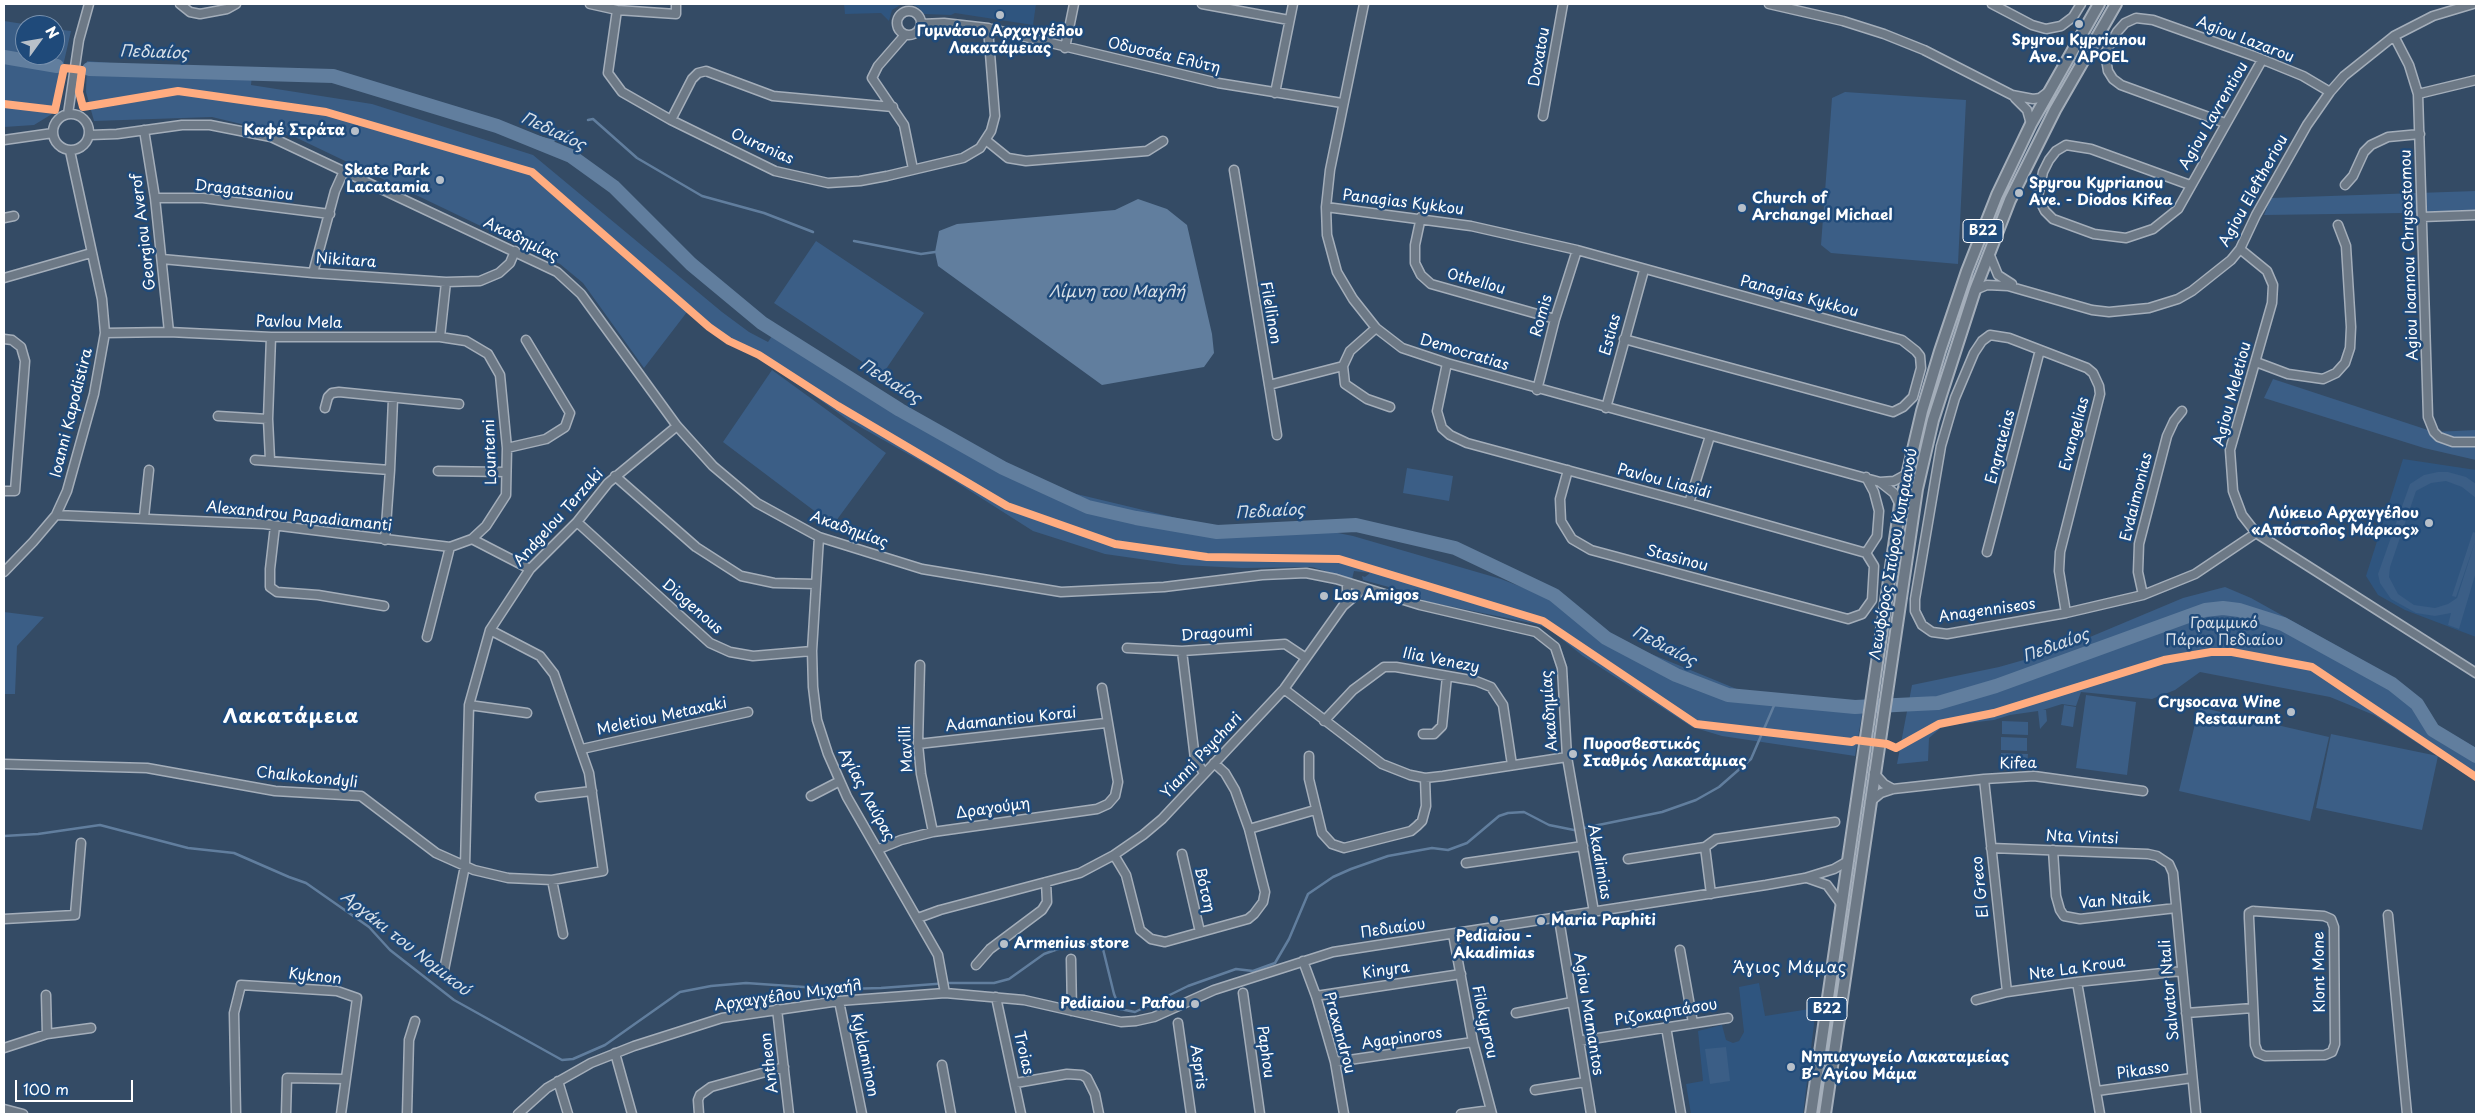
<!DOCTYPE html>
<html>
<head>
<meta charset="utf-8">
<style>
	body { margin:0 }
	#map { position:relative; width:2480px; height:1118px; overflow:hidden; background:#344b65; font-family:"Playpen Sans",sans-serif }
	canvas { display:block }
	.frame { position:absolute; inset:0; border:5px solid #fff; pointer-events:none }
	.north { position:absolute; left:15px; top:15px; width:50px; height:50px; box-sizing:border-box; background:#1f4a7a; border:1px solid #7992af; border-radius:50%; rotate:58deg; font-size:14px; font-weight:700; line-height:20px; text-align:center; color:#fff }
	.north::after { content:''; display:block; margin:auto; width:18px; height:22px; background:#b8c0c9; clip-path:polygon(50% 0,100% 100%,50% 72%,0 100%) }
	.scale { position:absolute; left:15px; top:1080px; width:118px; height:22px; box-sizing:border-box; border:2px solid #fff; border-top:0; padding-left:6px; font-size:15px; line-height:18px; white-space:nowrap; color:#fff; -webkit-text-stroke:4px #1f4a7a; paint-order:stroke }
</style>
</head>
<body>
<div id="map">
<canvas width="2480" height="1118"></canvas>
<div class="frame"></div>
<div class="north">N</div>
<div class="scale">100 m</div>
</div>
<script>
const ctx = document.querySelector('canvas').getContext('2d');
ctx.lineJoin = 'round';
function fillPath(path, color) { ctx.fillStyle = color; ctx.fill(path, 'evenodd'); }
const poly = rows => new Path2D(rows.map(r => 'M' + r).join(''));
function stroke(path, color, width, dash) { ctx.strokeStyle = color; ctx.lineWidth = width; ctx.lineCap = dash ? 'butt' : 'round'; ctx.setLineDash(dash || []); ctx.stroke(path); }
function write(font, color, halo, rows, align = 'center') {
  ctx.font = font + ' "Playpen Sans",sans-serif'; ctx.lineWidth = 5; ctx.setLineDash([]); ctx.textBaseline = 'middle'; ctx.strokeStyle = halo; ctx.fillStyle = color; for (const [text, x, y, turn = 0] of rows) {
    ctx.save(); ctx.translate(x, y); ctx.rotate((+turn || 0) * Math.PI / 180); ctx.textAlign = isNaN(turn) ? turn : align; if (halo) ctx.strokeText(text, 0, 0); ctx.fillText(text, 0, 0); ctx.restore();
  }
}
fillPath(poly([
	[844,4,902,4,892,10,889,21,881,13,845,14],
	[912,4,1036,4,1033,25,955,13,951,15,924,14,919,8],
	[2403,459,2476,470,2476,637,2405,610,2378,595,2366,576],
	[1759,983,1765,1016,1816,1008,1803,1114,1691,1114,1686,1084,1703,1081,1698,1031,1722,1025,1726,1040,1733,1043,1739,1041,1744,1032,1739,987]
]), '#2f557f');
fillPath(poly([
	[4,21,30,25,25,25,25,55,55,55,55,29,71,31,52,114,34,125,4,127],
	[87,61,252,75,251,85,372,104,533,155,722,312,749,332,768,342,772,336,924,429,1003,472,1064,491,1235,532,1333,532,1353,536,1501,579,1550,598,1605,635,1761,699,1771,697,1814,699,1862,714,1855,756,1722,736,1692,727,1583,656,1549,629,1536,624,1424,601,1411,593,1363,580,1362,576,1365,577,1370,573,1354,571,1352,579,1312,567,1242,568,1182,565,1105,554,1033,531,945,475,848,420,752,351,728,343,687,312,644,368,583,283,560,264,295,137,212,117,94,121,86,92],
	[1845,92,1966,100,1958,264,1831,253,1821,245,1832,98],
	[2476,191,2476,212,2264,215,2271,198],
	[816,241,924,313,882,375,774,303],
	[772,370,886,453,833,525,723,442],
	[2273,379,2434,432,2476,430,2476,460,2424,448,2264,398],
	[1407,468,1453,476,1449,501,1403,493],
	[2438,472,2448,472,2466,477,2476,484,2476,498,2462,487,2446,481,2431,483,2416,491,2390,567,2389,577,2398,594,2414,605,2435,608,2448,604,2457,598,2475,542,2456,597,2452,596,2473,532,2476,533,2476,572,2459,629,2448,625,2451,613,2435,616,2416,613,2391,599,2380,583,2378,574,2410,484,2424,475],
	[2225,587,2251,598,2364,661,2421,700,2437,725,2476,748,2476,781,2374,715,2330,697,2200,672,2175,690,2152,699,2081,692,2076,706,2062,704,2043,710,2046,710,2047,721,2040,729,2038,711,2010,715,1994,720,1943,726,1929,738,1928,761,1897,764,1912,685,1999,667,2059,650,2183,598],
	[4,612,44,617,17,646,15,694,4,694],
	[2086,695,2136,702,2127,775,2076,768],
	[2064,705,2076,707,2073,727,2061,725],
	[2199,707,2329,737,2310,821,2179,791],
	[2002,721,2028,722,2028,735,2002,734],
	[2331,734,2438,756,2422,830,2316,808],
	[2001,737,2027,738,2027,751,2001,750],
	[2001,753,2028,754,2027,767,2001,766],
	[1726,1047,1730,1081,1710,1084,1705,1049]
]), '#3b5e86');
fillPath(poly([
	[1138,199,1167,209,1187,225,1212,334,1214,353,1204,367,1102,385,938,266,935,252,939,231,957,224,1115,210]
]), '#617e9e');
stroke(poly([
	[588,120,593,119,637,158,702,196,764,213,813,232],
	[497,126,553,141,569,131],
	[854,241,921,254,935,252],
	[4,836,38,834,100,825,188,848,234,853,250,860,289,877,306,883,369,927,390,950,454,1000,562,1060,573,1059,605,1045,680,992,711,986,746,983,833,989],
	[846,989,881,988,949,983,994,983,1009,979,1044,954,1058,949,1090,944,1102,945,1114,994,1120,1009,1135,1012,1188,986,1236,969,1253,971,1275,963,1289,939,1308,894,1333,877,1351,869,1388,856,1432,848,1448,850,1467,843,1499,816,1508,813,1524,812,1549,825,1574,830,1662,812,1696,800,1719,787,1751,759,1776,701]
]), '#617e9e', 2.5);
stroke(poly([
	[4,57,57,66],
	[89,69,333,76,497,126,571,156,614,187,691,264,762,323,900,410,1003,468,1088,507,1136,518,1217,532,1356,525,1455,548,1554,595,1606,638,1676,675,1728,695,1855,707,1938,703,1996,686,2205,610,2223,608,2239,610,2283,624,2392,684,2417,704,2433,730,2476,756]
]), '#617e9e', 14);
const minor = poly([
	[180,4,190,12,200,14,227,9,236,4],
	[590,4,617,10,676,14,676,4],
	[1202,4,1289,20],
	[1364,4,1330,170,1326,207,1327,235,1337,272,1353,299,1376,328,1402,348,1447,363,1880,482,1894,493,1900,505],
	[1769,4,1843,21,1884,34,1924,50,2012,95,2033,99,2040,98,2048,92],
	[1992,4,2032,25,2046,29,2061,26,2073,17,2081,4],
	[617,10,608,73,622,92,671,120,775,171,828,183,860,181,887,176,963,158,980,148,991,131,995,116,988,28],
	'897 23a12 12 0 1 1 24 0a12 12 0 1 1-24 0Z',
	[921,24,944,23,988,28,1218,83,1342,103],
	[905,35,878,66,872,78,904,125,913,169],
	[2394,36,2409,65,2418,94,2428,417,2434,432,2439,437,2453,442,2476,442],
	[1065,48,1074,4],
	[1275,93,1293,4],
	[2418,94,2476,80],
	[2015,98,2027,110,2031,124],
	'53 132a18 18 0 1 1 36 0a18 18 0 1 1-36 0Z',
	[68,114,79,40,89,4],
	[1543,116,1563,4],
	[671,120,692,79,698,73,706,71,773,96,893,107],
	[2225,123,2121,85,2113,79,2108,71,2105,53,2117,32,2125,23,2136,18,2153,20,2254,56,2303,76,2330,92],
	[144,130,155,198,169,332],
	[90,135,117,134,182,125,210,125,271,137,557,272,581,294,677,426,713,466,757,503,819,537,922,569,1061,592,1164,587,1262,575,1306,573,1336,579,1420,605,1536,632,1555,647,1562,668,1567,757,1594,912],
	[4,140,53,133],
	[987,141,1008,158,1026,161,1147,151,1163,141],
	[1234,170,1269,385,1343,366],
	[2190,185,2091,149,2066,145,2056,151,2049,160,2043,172,2038,197,2045,211,2053,219,2094,234,2126,238,2153,229,2178,209,2262,60],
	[2345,185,2353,176,2364,152,2371,145,2388,137,2420,134],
	[155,198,203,198,330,214],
	[1326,207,1471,226,1577,250,1902,340,1916,351,1920,356,1921,368,1913,397,1903,407,1893,412,1624,339],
	[1421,217,1415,245,1415,263,1421,275,1431,284,1555,319],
	[2422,217,2476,215],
	[4,218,14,216],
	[2240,249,2267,271,2273,285,2272,303,2230,450,2233,491,2242,515,2256,533,2476,673],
	[1989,253,1998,275,2012,284],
	[162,259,313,273,446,282,480,281,499,273,510,263,515,251],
	[313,273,335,191,344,171],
	[4,278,91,253],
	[1975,290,1987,285,2008,286,2092,310,2109,312,2149,308,2178,299,2192,291,2231,260,2240,249,2256,215,2307,125,2330,92,2344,76,2394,36,2433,16,2473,4],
	[1376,328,1350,351,1343,366,1345,384,1367,399,1390,407],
	[105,333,169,332,271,337,440,337,466,341,488,354,500,375,507,448,506,495,486,526,472,539],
	[440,337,446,282],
	[4,339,12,340,21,347,25,361,15,491,4,491],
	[2256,362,2288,374,2323,379,2336,373,2345,363,2350,348,2351,327,2346,246,2338,225],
	[1447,363,1437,411,1442,428,1450,435,1467,443,1689,503,1866,553,1874,566,1872,600,1862,614,1848,619,1591,550,1572,539,1561,521,1560,499,1568,470],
	[1269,385,1277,435],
	[1537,390,1555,319,1577,250],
	[325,408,328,397,332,393,339,392,459,404],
	[1606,408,1644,270],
	[218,416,268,419],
	[507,448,546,439,565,427,570,413,526,340],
	[255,460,390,470,393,399],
	[270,460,268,419,271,337],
	[438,471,506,472],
	[615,476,696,547,741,576,774,583,816,584],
	[1880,482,1894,481,1907,474],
	[1689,503,1710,436],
	[56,515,264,524,450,547,472,539,530,569],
	[144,517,149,470],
	[577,522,710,643,730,652,753,656,812,651],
	[275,526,270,569,270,587,277,592,318,595,384,606],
	[819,537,812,651,813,687,817,720,828,754,847,797,938,955,945,993],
	[385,540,390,470],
	[1987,552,2040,350],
	[1866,553,1877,536,1879,511,1874,492,1866,477],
	[4,572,33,542,56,515,67,491,94,394,105,333,102,299,70,151],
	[2143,595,2138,572,2139,544,2167,436,2174,421,2182,411],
	[1344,604,1347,593,1347,583],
	[2066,613,2059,571,2060,552,2100,394,2099,386,2093,373,2087,368,2009,338,1990,335,1982,341,1974,353,1955,398,1941,446,1915,599,1915,611,1922,625,1932,632,1947,634,2066,613,2143,595,2195,574,2256,533],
	[427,637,450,547],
	[1127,648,1182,651,1285,644,1306,658],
	[1182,651,1195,759,1204,773],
	[920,665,918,744,921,774,933,832],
	[1284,689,1382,764,1410,775,1425,778,1443,776,1567,757],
	[469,705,527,713],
	[1324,721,1353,690,1384,667,1396,667,1476,681,1491,687,1503,705,1512,765],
	[1423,734,1434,734,1442,726,1447,676],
	[918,744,1106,723],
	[582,749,748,712],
	[1309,756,1309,779,1322,833,1332,844,1344,848,1411,831,1417,826,1422,821,1426,806,1425,778],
	[4,764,147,768,275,791,361,796,436,853,474,870,508,878,552,880,603,871,589,773,554,674,540,656,490,630],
	[1874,773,1884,784,1893,789],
	[1984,779,2007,992],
	[811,796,840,781],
	[540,797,592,791],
	[1870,802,1881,793,1893,789,1984,779,2034,776,2143,791],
	[1249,829,1315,810],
	[1705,847,1711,894],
	[1991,848,2148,854,2157,856,2169,864,2173,873,2196,1114],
	[879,849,901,840,933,832,1097,809,1108,804,1115,796,1118,782,1102,688],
	[2053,850,2056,896,2060,910,2064,916,2080,919,2176,908],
	[1182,854,1200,932],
	[1114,855,1126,875,1140,930,1151,939,1165,942,1248,919,1254,914,1263,902,1265,892,1249,829,1235,790,1225,773,1214,763],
	[1628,859,1705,847,1716,839,1835,822],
	[1466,863,1583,846],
	[1807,878,1827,885,1841,904],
	[552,880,563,934],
	[2253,911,2324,916,2331,919,2334,927,2335,1044,2332,1052,2325,1055,2265,1056,2258,1053,2255,1045,2249,918,2249,913,2253,911],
	[2388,915,2407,1114],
	[918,918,940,910,1080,873,1114,855,1143,835,1162,819,1284,689,1343,606,1363,589],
	[4,919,75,915,81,843],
	[1559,919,1591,1114],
	[1453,934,1473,1042,1492,1114],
	[1680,950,1693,1023],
	[1071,959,1072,1011],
	[1303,961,1316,996,1335,1062,1344,1114],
	[976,965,990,949,1042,910,1047,902,1046,882],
	[444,970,465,866,469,705,490,630,530,569,577,522,608,483,677,426],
	[2077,982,2100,1114],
	[1243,993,1260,1114],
	[46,995,47,1034],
	[1316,996,1461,974],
	[996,997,1021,1114],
	[1976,1000,2007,992,2077,982,2182,971],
	[839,1001,862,1114],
	[777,1009,789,1114],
	[1516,1013,1572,1002],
	[2186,1013,2253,1008],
	[1178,1023,1191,1114],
	[1666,1027,1681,1114],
	[1579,1041,1728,1018],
	[4,1048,47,1034,91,1028],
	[615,1053,632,1114],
	[1335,1062,1473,1042],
	[942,1065,951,1114],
	[558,1081,568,1114],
	[1016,1083,1067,1074,1082,1075,1087,1078,1095,1094,1099,1114],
	[1535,1090,1585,1082],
	[2097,1091,2192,1078],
	[4,1109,23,1114],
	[236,1114,234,1013,241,985,337,991,357,998,341,1114],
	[286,1114,287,1078,344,1079],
	[407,1114,409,1040,415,1021],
	[518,1114,547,1088,591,1063,634,1046,722,1018,839,1001,945,993,1024,1000,1121,1022,1136,1021,1154,1017,1214,990,1333,952,1766,885,1805,878,1834,869,1848,861],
	[699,1114,698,1100,700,1095,711,1087,784,1067],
	[1461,1114,1491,1110]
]);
const major = poly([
	[1811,1114,1900,505,1922,411,1940,351,1967,271,1997,195,2031,124,2099,4],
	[1825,1114,1917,489,1933,420,1975,290,2010,200,2055,110,2116,4]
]);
stroke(minor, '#a4aeba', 11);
stroke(major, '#a4aeba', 14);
stroke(minor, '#6d7986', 8);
stroke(major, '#6d7986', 10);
stroke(poly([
	[4,104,55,110,64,68,74,69,82,70,79,92,83,107,178,91,326,112,532,172,709,327,729,341,759,355,838,406,1007,506,1115,544,1207,557,1339,559,1543,621,1696,724,1852,742,1855,740,1887,744,1896,748,1939,724,1994,713,2164,660,2211,652,2232,652,2312,667,2476,777]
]), '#ffac80', 8);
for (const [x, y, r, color] of [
	[1000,15,5,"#b8c0c9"],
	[2079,24,5,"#b8c0c9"],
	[355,131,5,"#b8c0c9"],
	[440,180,5,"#b8c0c9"],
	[2019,193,5,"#b8c0c9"],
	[1742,208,5,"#b8c0c9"],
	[2429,523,5,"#b8c0c9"],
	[1324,596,5,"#b8c0c9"],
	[2291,712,5,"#b8c0c9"],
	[1573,754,5,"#b8c0c9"],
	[1494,920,5,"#b8c0c9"],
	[1541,921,5,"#b8c0c9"],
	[1004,944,5,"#b8c0c9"],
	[1195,1004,5,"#b8c0c9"],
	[1791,1067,5,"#b8c0c9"]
]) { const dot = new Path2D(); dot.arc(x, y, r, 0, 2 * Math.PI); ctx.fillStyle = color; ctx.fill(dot); stroke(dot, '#1f4a7a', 2); }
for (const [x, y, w] of [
	[1983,231,40],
	[1827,1009,40]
]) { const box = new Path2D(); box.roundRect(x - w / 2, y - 11.5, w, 23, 4); ctx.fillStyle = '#1f4a7a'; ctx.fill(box); stroke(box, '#fff', 1); }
write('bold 14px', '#fff', null, [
	["B22",1983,231],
	["B22",1827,1009]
]);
write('bold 15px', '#fff', '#1f4a7a', [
	["Γυμνάσιο Αρχαγγέλου",1000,32,"center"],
	["Λακατάμειας",1000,49,"center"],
	["Spyrou Kyprianou",2079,41,"center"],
	["Ave. - APOEL",2079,58,"center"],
	["Καφέ Στράτα",345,131,"right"],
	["Skate Park",430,171,"right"],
	["Lacatamia",430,188,"right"],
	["Spyrou Kyprianou",2029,184],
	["Ave. - Diodos Kifea",2029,201],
	["Church of",1752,199],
	["Archangel Michael",1752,216],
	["Λύκειο Αρχαγγέλου",2419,514,"right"],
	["«Απόστολος Μάρκος»",2419,531,"right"],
	["Los Amigos",1334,596],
	["Crysocava Wine",2281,703,"right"],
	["Restaurant",2281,720,"right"],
	["Πυροσβεστικός",1583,745],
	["Σταθμός Λακατάμιας",1583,762],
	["Maria Paphiti",1551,921],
	["Pediaiou -",1494,937,"center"],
	["Akadimias",1494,954,"center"],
	["Armenius store",1014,944],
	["Pediaiou - Pafou",1185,1004,"right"],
	["Νηπιαγωγείο Λακαταμείας",1801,1058],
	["Β΄- Αγίου Μάμα",1801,1075]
], 'left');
write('15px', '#fff', '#1f4a7a', [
	["Agiou Lazarou",2245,40,21],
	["Οδυσσέα Ελύτη",1164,56,13],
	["Doxatou",1540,57,-80],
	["Agiou Lavrentiou",2214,116,-60],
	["Ouranias",762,147,24],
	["Dragatsaniou",244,191,6],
	["Agiou Eleftheriou",2254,191,-61],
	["Panagias Kykkou",1403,203,7],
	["Georgiou Averof",144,232,-97],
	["Ακαδημίας",521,240,26],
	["Agiou Ioannou Chrysostomou",2410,255,-92],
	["Nikitara",346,261,4],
	["Othellou",1476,282,16],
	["Panagias Kykkou",1799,297,15],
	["Filellinon",1270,313,80],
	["Romis",1542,316,-74],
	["Pavlou Mela",299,323,1],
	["Estias",1611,335,-75],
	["Democratias",1464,353,17],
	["Agiou Meletiou",2233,394,-75],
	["Ioanni Kapodistira",72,413,-76],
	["Evangelias",2075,434,-75],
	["Engrateias",2001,447,-75],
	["Lountemi",491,452,-92],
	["Pavlou Liasidi",1664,482,15],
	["Evdaimonias",2137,497,-76],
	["Alexandrou Papadiamanti",299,517,6],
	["Andgelou Terzaki",559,518,-48],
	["Ακαδημίας",849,530,20],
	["Λεωφόρος Σπύρου Κυπριανού",1894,554,-80],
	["Stasinou",1677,559,15],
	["Diogenous",692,607,41],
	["Anagenniseos",1987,611,-8],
	["Dragoumi",1217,634,-4],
	["Ilia Venezy",1441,661,11],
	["Ακαδημίας",1550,711,-94],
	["Meletiou Metaxaki",662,717,-12],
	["Adamantiou Korai",1011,720,-6],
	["Mavilli",907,749,-93],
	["Yianni Psychari",1202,756,-47],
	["Kifea",2018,764,-1],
	["Chalkokondyli",307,778,6],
	["Αγίας Λαύρας",866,795,62],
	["Δραγούμη",993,809,-8],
	["Nta Vintsi",2082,838,2],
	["Akadimias",1599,862,80],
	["El Greco",1981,887,-96],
	["Βότση",1204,890,77],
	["Van Ntaik",2115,901,-5],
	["Πεδιαίου",1393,929,-8],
	["Nte La Kroua",2077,969,-8],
	["Kinyra",1386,971,-8],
	["Klont Mone",2320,972,-91],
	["Kyknon",315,977,6],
	["Salvator Ntali",2170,990,-95],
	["Αρχαγγέλου Μιχαήλ",788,996,-8],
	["Ριζοκαρπάσου",1666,1013,-9],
	["Agiou Mamantos",1588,1014,81],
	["Filokyprou",1484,1022,78],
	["Praxandrou",1339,1033,75],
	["Agapinoros",1402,1039,-8],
	["Paphou",1265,1052,82],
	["Troias",1023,1053,77],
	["Kyklaminon",864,1055,78],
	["Antheon",770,1063,-97],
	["Aspris",1198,1067,82],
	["Pikasso",2143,1071,-8]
]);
write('15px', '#d8dfe8', '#1f4a7a', [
	["Γραμμικό",2224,624],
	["Πάρκο Πεδιαίου",2224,641]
]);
write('italic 16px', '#d8e0e8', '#1f4a7a', [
	["Πεδιαίος",154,53,2],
	["Πεδιαίος",553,132,25],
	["Λίμνη του Μαγλή",1117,293],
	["Πεδιαίος",890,382,32],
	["Πεδιαίος",1270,512,-3],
	["Πεδιαίος",2056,646,-20],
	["Πεδιαίος",1664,647,27],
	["Αργάκι του Νομικού",405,944,38]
]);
ctx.letterSpacing = '1px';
write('16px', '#fff', '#1f4a7a', [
	["Άγιος Μάμας",1790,969]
]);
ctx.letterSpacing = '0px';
ctx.letterSpacing = '1px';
write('bold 20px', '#fff', '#1f4a7a', [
	["Λακατάμεια",291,717]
]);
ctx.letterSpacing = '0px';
</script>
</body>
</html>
